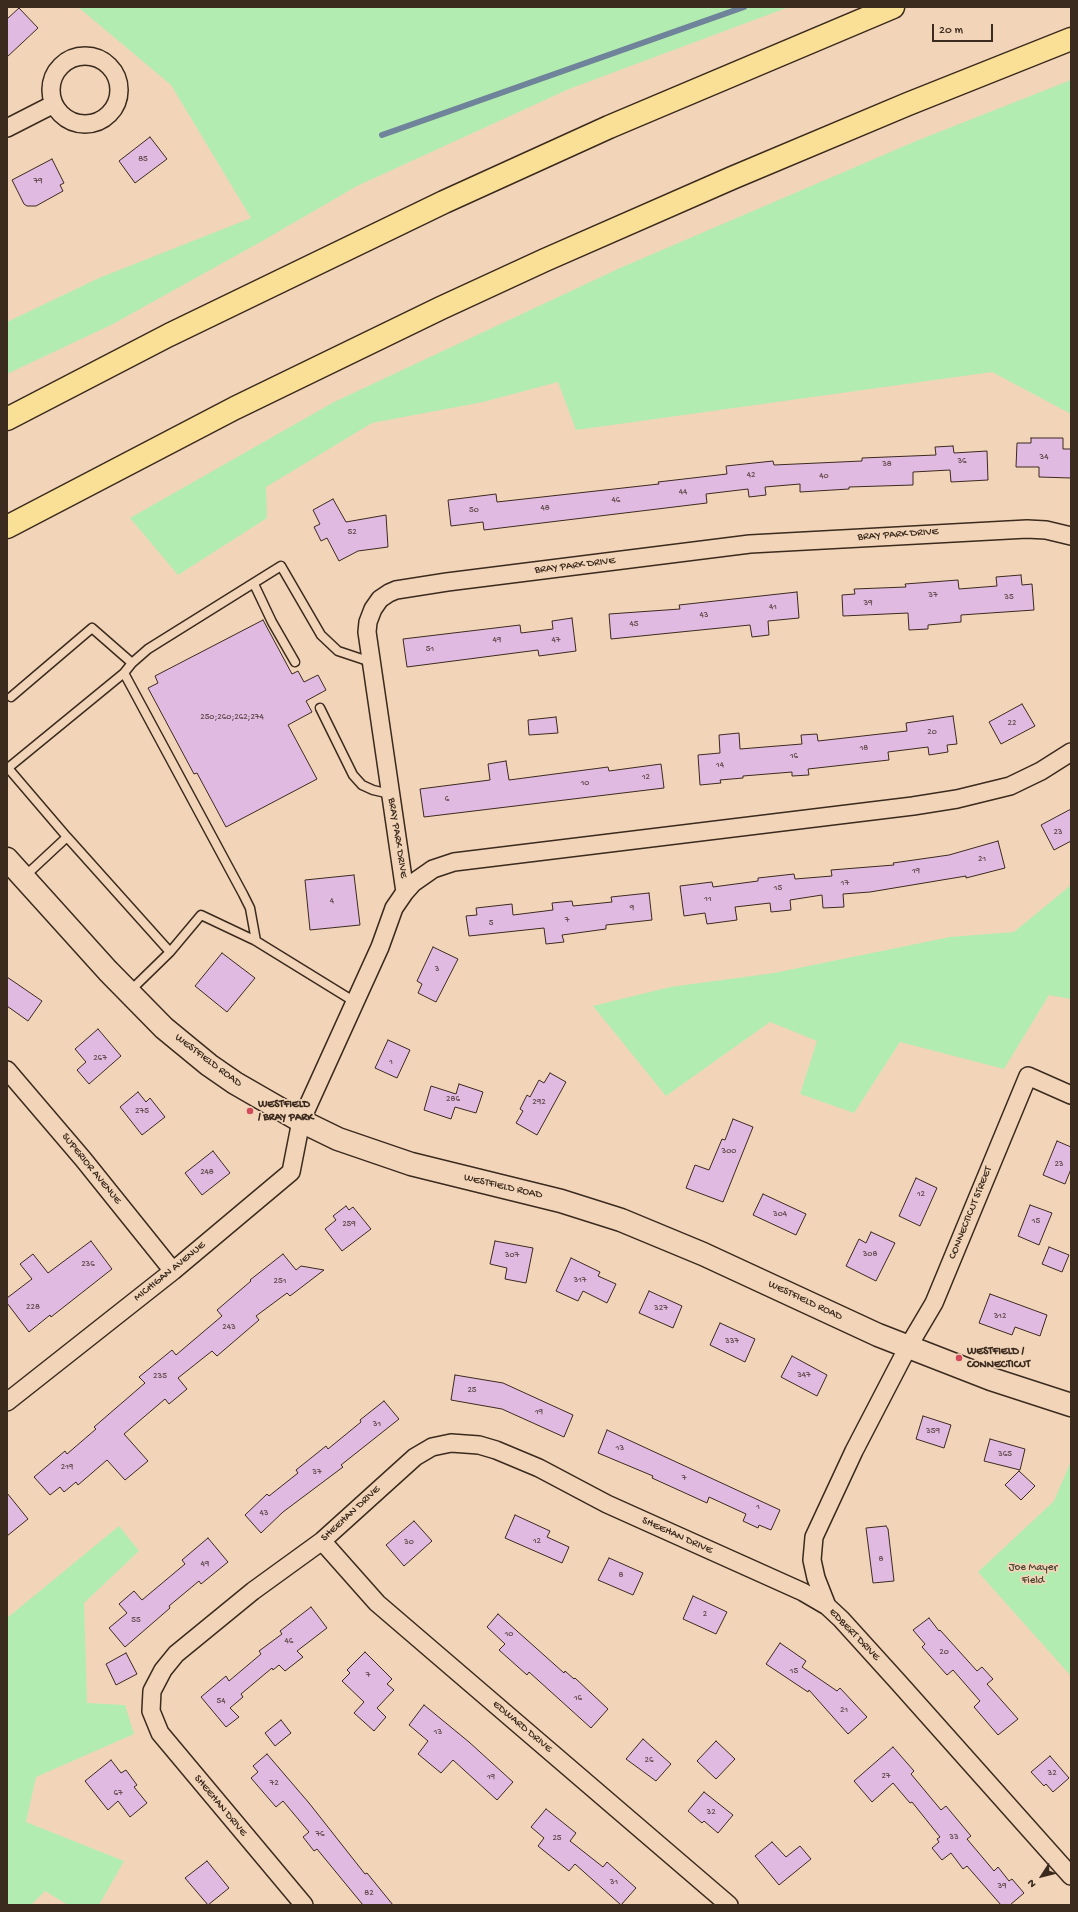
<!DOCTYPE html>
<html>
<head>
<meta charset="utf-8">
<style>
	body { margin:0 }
	#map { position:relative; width:1078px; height:1912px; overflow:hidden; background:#f2d5b8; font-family:"Gochi Hand",sans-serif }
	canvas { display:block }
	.frame { position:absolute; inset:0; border:8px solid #3b2a1e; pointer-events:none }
	.north { position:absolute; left:1022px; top:1856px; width:40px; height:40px; -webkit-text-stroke:3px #f2d5b8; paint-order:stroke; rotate:234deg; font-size:11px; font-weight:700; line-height:16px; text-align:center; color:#3b2a1e }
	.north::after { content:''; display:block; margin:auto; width:14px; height:18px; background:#3b2a1e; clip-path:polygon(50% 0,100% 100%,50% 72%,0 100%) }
	.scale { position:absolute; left:932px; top:24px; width:61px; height:18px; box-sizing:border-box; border:2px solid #3b2a1e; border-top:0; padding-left:5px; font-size:12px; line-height:14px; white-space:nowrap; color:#3b2a1e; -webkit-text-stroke:3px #f2d5b8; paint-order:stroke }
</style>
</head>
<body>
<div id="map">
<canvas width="1078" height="1912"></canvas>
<div class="frame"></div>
<div class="north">N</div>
<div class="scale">20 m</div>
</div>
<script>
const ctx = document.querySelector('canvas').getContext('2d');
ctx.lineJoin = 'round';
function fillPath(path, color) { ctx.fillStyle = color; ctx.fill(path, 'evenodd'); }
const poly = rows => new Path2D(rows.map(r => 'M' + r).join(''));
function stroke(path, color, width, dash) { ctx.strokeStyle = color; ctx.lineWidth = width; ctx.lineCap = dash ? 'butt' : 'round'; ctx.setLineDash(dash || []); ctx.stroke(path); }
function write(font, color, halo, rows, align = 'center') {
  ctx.font = font + ' "Gochi Hand",sans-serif'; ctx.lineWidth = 3.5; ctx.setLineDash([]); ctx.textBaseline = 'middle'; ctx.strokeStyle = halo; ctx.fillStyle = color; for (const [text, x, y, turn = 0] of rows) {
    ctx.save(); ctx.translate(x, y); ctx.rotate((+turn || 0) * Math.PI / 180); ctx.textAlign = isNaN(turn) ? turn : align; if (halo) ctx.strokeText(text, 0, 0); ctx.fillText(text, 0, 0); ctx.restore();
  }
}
fillPath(poly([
	[78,7,789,7,569,89,357,186,264,240,113,324,7,374,7,322,99,278,251,218,171,85],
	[1071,80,1071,414,992,372,576,430,558,382,483,402,372,423,266,487,267,518,178,575,130,518,334,402,620,268,916,141],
	[1071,885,1071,999,1049,995,1004,1069,900,1042,854,1113,800,1094,817,1041,770,1022,666,1096,593,1006,670,987,774,973,950,937,1014,932],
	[1071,1461,1071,1676,978,1572,1054,1501],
	[119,1526,139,1551,84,1603,87,1703,125,1705,134,1734,36,1777,26,1822,124,1861,99,1905,68,1905,45,1891,31,1905,7,1905,7,1618]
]), '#b3ecb0');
stroke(poly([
	[382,135,744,7]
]), '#6f849a', 6);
const building = poly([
	[19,8,38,28,7,57,7,19,19,8],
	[150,137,167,159,135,183,119,161,150,137],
	[52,159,64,183,60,185,63,191,36,206,27,206,24,204,12,180,52,159],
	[1031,438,1063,438,1063,449,1071,449,1071,478,1039,477,1039,467,1016,467,1017,443,1031,443,1031,438],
	[953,446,954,453,987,451,988,480,951,482,950,470,913,472,913,485,849,487,849,489,800,492,800,484,765,487,766,495,749,497,748,489,706,494,707,503,641,511,484,530,483,522,451,526,448,500,496,494,497,502,659,484,658,482,727,474,726,466,773,461,774,465,862,461,862,458,936,455,935,447,953,446],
	[333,499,346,522,386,515,388,547,358,551,339,561,327,538,321,541,314,527,320,524,313,510,333,499],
	[1021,575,1022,585,1032,584,1034,610,961,615,961,622,928,625,928,629,909,630,908,613,843,616,842,595,855,594,854,589,906,587,905,584,958,580,959,589,997,586,996,577,1021,575],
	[797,592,799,618,768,621,769,635,752,637,750,625,611,639,609,614,680,609,679,605,797,592],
	[572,618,576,651,539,656,538,650,407,667,403,639,520,625,521,633,553,629,552,621,572,618],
	[263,620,292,674,298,671,304,682,318,675,326,690,306,701,312,712,288,725,317,779,226,827,197,773,194,774,148,688,158,683,155,676,263,620],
	[1022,704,1035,726,1001,744,989,722,1022,704],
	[953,716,957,744,947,745,948,752,929,755,928,747,888,752,889,760,808,769,809,775,792,776,792,772,743,776,743,778,720,780,721,783,700,785,698,755,720,753,719,735,739,733,740,749,802,744,801,735,817,734,818,741,907,731,906,723,953,716],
	[556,717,558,733,529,735,528,720,556,717],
	[506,761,509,780,608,767,609,771,661,764,664,788,424,817,420,789,490,780,488,764,506,761],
	[1071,809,1071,841,1054,850,1041,825,1071,809],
	[998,841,1005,868,966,878,966,876,870,892,843,894,844,907,823,908,822,895,790,900,791,910,771,912,770,903,735,907,737,920,707,924,705,913,684,916,680,886,712,882,713,887,758,881,758,878,794,874,795,879,832,876,831,870,894,865,893,863,949,855,998,841],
	[354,875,360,925,310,930,305,880,354,875],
	[649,893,652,920,606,925,606,929,562,935,564,942,546,944,544,928,469,936,466,916,477,915,476,908,512,904,513,915,553,910,552,903,572,901,573,906,612,902,611,897,649,893],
	[433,947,458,959,436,1002,418,993,422,984,417,981,433,947],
	[222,953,255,978,227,1012,195,986,222,953],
	[7,977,42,1001,28,1021,7,1006,7,977],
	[98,1029,121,1056,89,1084,77,1070,86,1062,75,1049,98,1029],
	[388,1040,410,1050,397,1078,375,1068,388,1040],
	[550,1073,566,1082,537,1135,516,1123,523,1111,520,1109,527,1095,530,1097,539,1080,544,1083,550,1073],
	[459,1084,483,1092,476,1113,455,1107,451,1119,424,1110,431,1086,456,1094,459,1084],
	[138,1092,146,1102,150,1098,165,1117,142,1135,120,1107,138,1092],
	[733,1119,753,1127,723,1202,686,1188,695,1165,709,1170,722,1139,725,1140,733,1119],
	[1057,1141,1071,1147,1071,1169,1065,1184,1043,1175,1057,1141],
	[213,1151,230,1173,202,1195,185,1173,213,1151],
	[916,1178,937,1188,920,1226,899,1216,916,1178],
	[763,1194,806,1214,796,1235,753,1215,763,1194],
	[1030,1205,1052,1213,1039,1245,1018,1236,1030,1205],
	[346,1206,349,1210,353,1207,371,1229,342,1251,325,1229,336,1220,333,1216,346,1206],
	[871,1232,895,1243,876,1281,846,1266,859,1239,866,1243,871,1232],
	[91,1241,112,1269,51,1317,50,1315,29,1332,7,1303,7,1298,32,1279,20,1264,33,1254,48,1273,91,1241],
	[495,1241,533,1248,526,1283,505,1279,507,1268,490,1264,495,1241],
	[1049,1247,1069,1255,1062,1272,1042,1264,1049,1247],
	[283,1254,296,1270,301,1266,324,1270,290,1296,287,1293,256,1316,259,1320,217,1356,212,1351,178,1378,187,1389,169,1404,165,1399,124,1434,148,1461,125,1480,107,1460,78,1485,76,1482,64,1492,60,1487,50,1495,34,1477,65,1451,67,1454,96,1429,94,1427,145,1383,139,1377,172,1350,176,1355,222,1316,217,1310,251,1281,250,1280,283,1254],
	[571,1258,600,1272,598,1276,616,1284,607,1303,583,1291,578,1301,556,1291,571,1258],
	[649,1291,682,1306,673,1328,639,1313,649,1291],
	[990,1294,1047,1315,1040,1336,1015,1327,1012,1335,979,1323,990,1294],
	[720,1323,755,1339,745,1362,710,1345,720,1323],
	[792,1356,827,1375,817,1396,781,1377,792,1356],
	[455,1375,503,1383,573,1415,564,1437,502,1409,451,1400,455,1375],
	[384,1401,399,1419,341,1465,343,1467,283,1512,261,1533,245,1515,267,1494,269,1496,298,1473,296,1470,326,1446,328,1449,361,1422,360,1420,384,1401],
	[923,1416,951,1425,944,1448,916,1439,923,1416],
	[607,1430,780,1510,771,1530,759,1525,758,1528,743,1521,746,1514,709,1497,707,1503,652,1478,653,1476,598,1453,607,1430],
	[990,1439,1025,1449,1020,1470,984,1461,990,1439],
	[1019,1471,1035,1486,1021,1500,1005,1485,1019,1471],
	[7,1493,28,1519,7,1536,7,1493],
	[515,1515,550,1531,547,1537,569,1547,562,1563,505,1538,515,1515],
	[414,1521,432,1541,404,1566,386,1545,414,1521],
	[886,1526,888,1529,894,1581,873,1583,866,1528,886,1526],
	[208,1538,228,1562,201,1584,199,1581,169,1606,170,1608,125,1647,109,1628,127,1613,119,1604,134,1591,142,1600,185,1564,182,1560,208,1538],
	[609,1558,643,1573,633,1595,598,1580,609,1558],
	[693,1596,727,1612,716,1634,683,1619,693,1596],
	[311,1607,327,1628,297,1651,303,1657,285,1671,279,1665,273,1670,272,1668,241,1694,243,1697,230,1708,239,1717,226,1727,201,1697,226,1676,229,1681,261,1654,259,1651,282,1634,280,1631,311,1607],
	[498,1614,564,1673,565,1671,574,1679,575,1678,608,1709,591,1728,529,1672,527,1675,499,1650,505,1644,487,1627,498,1614],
	[929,1618,939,1631,940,1630,977,1671,982,1667,993,1679,987,1684,1018,1719,998,1735,974,1707,980,1701,953,1670,947,1675,922,1647,925,1644,913,1630,929,1618],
	[780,1643,806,1661,802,1667,837,1691,840,1688,867,1717,848,1734,809,1690,808,1692,766,1664,780,1643],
	[365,1652,392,1679,387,1684,394,1690,377,1708,386,1717,374,1731,354,1713,364,1702,342,1681,350,1673,347,1670,365,1652],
	[126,1653,137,1674,116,1685,106,1664,126,1653],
	[424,1705,469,1742,513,1782,497,1800,453,1760,441,1773,418,1754,428,1741,409,1725,424,1705],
	[281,1720,291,1733,275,1746,265,1733,281,1720],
	[643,1739,671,1764,656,1781,626,1759,643,1739],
	[716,1741,735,1759,716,1779,697,1761,716,1741],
	[893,1747,914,1771,911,1774,941,1810,946,1806,971,1836,967,1839,994,1871,998,1867,1009,1881,1012,1879,1024,1893,1010,1905,1001,1905,967,1866,963,1869,951,1853,942,1860,932,1848,939,1842,937,1839,940,1837,912,1802,910,1803,893,1783,872,1802,854,1781,893,1747],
	[267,1754,309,1803,365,1874,367,1873,393,1905,363,1905,317,1849,314,1851,303,1837,309,1832,283,1801,276,1807,251,1778,258,1772,253,1766,267,1754],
	[1050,1756,1069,1778,1053,1792,1046,1784,1044,1786,1031,1772,1050,1756],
	[111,1760,121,1773,126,1770,137,1785,134,1787,147,1803,130,1817,118,1801,108,1810,85,1781,111,1760],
	[704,1792,733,1815,718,1833,704,1821,702,1823,688,1811,704,1792],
	[546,1809,576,1833,570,1841,603,1867,607,1862,636,1888,621,1905,575,1864,569,1871,538,1846,544,1838,531,1827,546,1809],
	[772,1842,786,1857,800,1846,811,1859,779,1885,755,1856,772,1842],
	[207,1861,229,1888,208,1905,185,1878,207,1861]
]);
fillPath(building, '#e1bae2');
stroke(building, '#3b2a1e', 1);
const lane = poly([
	[254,584,272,622,295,662],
	[124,673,243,894,250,908,256,941],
	[11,697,92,628,132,663],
	[320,708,353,775,362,785,373,790,390,794],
	[67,837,170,952],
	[24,877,67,837,8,768,124,673,132,663,148,649,281,566,321,635,338,651,371,662],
	[129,992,170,952,201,915,256,941,355,1002]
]);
const street = poly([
	'51 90a34 34 0 1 1 68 0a34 34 0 1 1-68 0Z',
	[7,128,54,104],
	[405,892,367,632,368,622,373,609,380,599,389,593,396,590,447,582,750,544,1027,529,1046,530,1071,536],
	[7,1070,83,1159,173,1271],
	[1071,1095,1028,1076,934,1303,908,1347,854,1451,814,1537,812,1560,816,1578,827,1606,841,1619,899,1683,1071,1876],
	[7,1402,173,1271,291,1172,301,1121,380,947,394,908,405,892,413,883,433,869,454,862,913,806,957,799,1010,786,1041,771,1071,752],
	[322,1541,377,1603,729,1905],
	[304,1905,160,1733,151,1711,152,1691,163,1670,176,1654,253,1591,322,1541,415,1457,432,1447,451,1443,479,1445,496,1450,539,1468,607,1504,803,1592,827,1606]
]);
const secondary = poly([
	[7,859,108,971,164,1028,209,1065,235,1083,301,1121,338,1139,411,1164,561,1201,621,1220,703,1254,878,1335,991,1379,1071,1405]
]);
const highway = poly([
	[7,419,169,335,444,202,609,127,893,7],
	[7,527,235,408,441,308,545,260,732,178,908,104,1071,39]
]);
stroke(lane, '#3b2a1e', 11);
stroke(street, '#3b2a1e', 20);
stroke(secondary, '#3b2a1e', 25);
stroke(highway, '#3b2a1e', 25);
stroke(lane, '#f2d5b8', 8);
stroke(street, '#f2d5b8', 17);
stroke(secondary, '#f2d5b8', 22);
stroke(highway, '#fadf96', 22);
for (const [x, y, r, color] of [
	[250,1111,4,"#d1495b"],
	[959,1358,4,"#d1495b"]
]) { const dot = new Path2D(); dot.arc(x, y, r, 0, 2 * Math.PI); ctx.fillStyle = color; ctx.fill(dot); stroke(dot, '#f2d5b8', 1.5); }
write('9px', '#644e4f', null, [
	["85",143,160],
	["79",38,182],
	["34",1044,458],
	["36",962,462],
	["38",887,465],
	["42",751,476],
	["40",824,477],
	["44",683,493],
	["46",616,501],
	["48",545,509],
	["50",474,511],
	["52",352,533],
	["37",933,596],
	["35",1009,598],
	["39",868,604],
	["41",773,608],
	["43",704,616],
	["45",634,625],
	["49",497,641],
	["47",556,641],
	["51",430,650],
	["250;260;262;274",232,718],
	["22",1012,724],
	["20",932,733],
	["18",864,749],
	["16",794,757],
	["14",720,766],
	["12",646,778],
	["10",585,784],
	["6",447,800],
	["23",1058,833],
	["21",982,860],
	["19",916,872],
	["17",845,884],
	["15",778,889],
	["11",708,900],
	["4",332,902],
	["9",632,909],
	["7",567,921],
	["5",491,924],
	["3",437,970],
	["267",100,1059],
	["1",391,1063],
	["286",453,1100],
	["292",539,1103],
	["275",142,1112],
	["300",729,1152],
	["23",1059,1165],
	["248",207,1173],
	["12",921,1195],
	["304",780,1215],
	["15",1036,1222],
	["259",349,1225],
	["308",870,1255],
	["307",512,1256],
	["236",88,1265],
	["317",580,1281],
	["251",280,1282],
	["228",33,1308],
	["327",661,1309],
	["312",1000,1317],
	["243",229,1328],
	["337",732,1342],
	["347",804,1376],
	["235",160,1377],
	["25",472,1391],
	["19",539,1413],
	["31",377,1425],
	["359",933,1432],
	["13",620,1449],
	["365",1005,1455],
	["219",67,1468],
	["37",317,1473],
	["7",684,1479],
	["1",758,1508],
	["43",264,1514],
	["12",537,1542],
	["30",409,1543],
	["8",881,1560],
	["49",205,1565],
	["8",621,1576],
	["2",705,1615],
	["55",136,1621],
	["10",509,1635],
	["46",289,1642],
	["20",944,1653],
	["15",794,1672],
	["7",368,1676],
	["16",578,1699],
	["54",221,1702],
	["21",844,1711],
	["13",438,1733],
	["26",649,1761],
	["32",1052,1774],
	["27",886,1777],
	["19",491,1778],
	["72",274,1784],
	["67",118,1794],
	["32",711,1813],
	["76",320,1835],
	["33",954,1838],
	["25",557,1839],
	["31",614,1883],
	["39",1002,1887],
	["82",369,1894]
]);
write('11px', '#3b2a1e', '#f2d5b8', [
	["BRAY PARK DRIVE",898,535,-4],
	["BRAY PARK DRIVE",575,566,-7],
	["BRAY PARK DRIVE",397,838,81],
	["WESTFIELD ROAD",208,1061,37],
	["SUPERIOR AVENUE",91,1169,51],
	["WESTFIELD ROAD",503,1187,13],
	["CONNECTICUT STREET",971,1213,-68],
	["MICHIGAN AVENUE",170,1272,-39],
	["WESTFIELD ROAD",805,1301,25],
	["SHEEHAN DRIVE",351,1514,-43],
	["SHEEHAN DRIVE",677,1536,24],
	["EDBERT DRIVE",854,1635,46],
	["EDWARD DRIVE",522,1727,40],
	["SHEEHAN DRIVE",220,1806,50]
]);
write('bold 11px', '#3b2a1e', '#f2d5b8', [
	["WESTFIELD",258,1105],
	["/ BRAY PARK",258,1118],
	["WESTFIELD /",967,1352],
	["CONNECTICUT",967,1365]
], 'left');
write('11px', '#4d4734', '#f2d5b8', [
	["Joe Mayer",1033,1568],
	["Field",1033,1581]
]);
</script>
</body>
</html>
